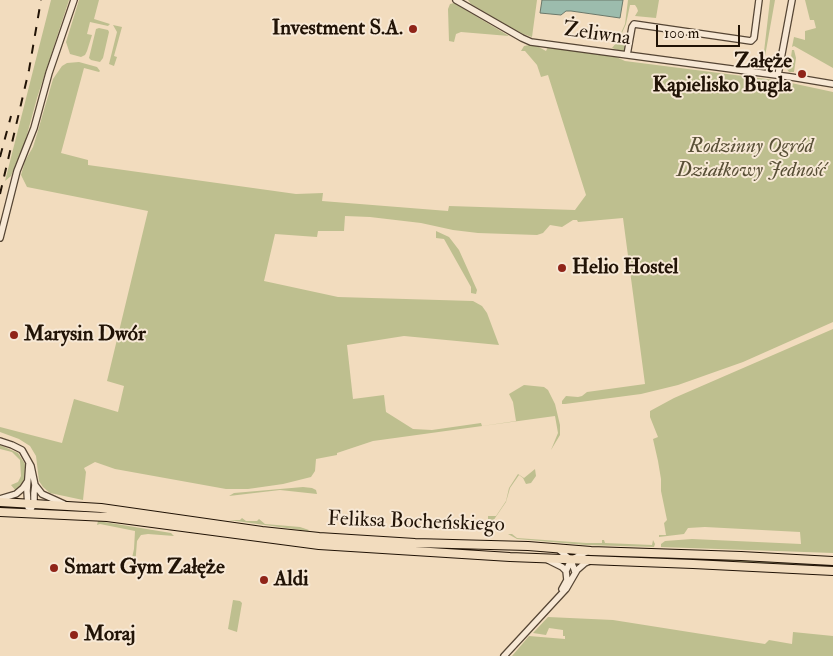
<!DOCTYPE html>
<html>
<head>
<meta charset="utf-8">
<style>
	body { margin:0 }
	#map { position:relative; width:833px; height:656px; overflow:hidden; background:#f2dcbe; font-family:"IM FELL Double Pica",serif }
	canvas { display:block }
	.scale { position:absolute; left:656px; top:25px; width:84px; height:22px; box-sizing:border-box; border:2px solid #211306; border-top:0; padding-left:6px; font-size:15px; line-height:18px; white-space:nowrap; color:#211306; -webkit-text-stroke:4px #f7e8d5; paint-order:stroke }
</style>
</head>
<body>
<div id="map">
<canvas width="833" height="656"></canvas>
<div class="scale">100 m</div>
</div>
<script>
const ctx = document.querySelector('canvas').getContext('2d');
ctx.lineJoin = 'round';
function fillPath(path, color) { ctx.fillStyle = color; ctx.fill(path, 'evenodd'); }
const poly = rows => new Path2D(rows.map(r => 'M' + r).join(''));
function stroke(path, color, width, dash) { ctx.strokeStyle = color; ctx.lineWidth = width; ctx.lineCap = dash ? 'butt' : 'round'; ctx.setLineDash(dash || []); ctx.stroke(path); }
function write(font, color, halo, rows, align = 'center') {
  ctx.font = font + ' "IM FELL Double Pica",serif'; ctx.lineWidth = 4; ctx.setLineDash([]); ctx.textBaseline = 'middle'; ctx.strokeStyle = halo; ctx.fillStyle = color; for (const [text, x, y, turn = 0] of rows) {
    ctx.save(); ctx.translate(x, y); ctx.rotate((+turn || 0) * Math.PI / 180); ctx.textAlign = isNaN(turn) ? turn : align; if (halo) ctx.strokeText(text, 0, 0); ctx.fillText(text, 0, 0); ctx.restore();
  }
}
fillPath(poly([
	[51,0,69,0,37,98,25,142,11,176,5,181],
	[79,0,99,0,94,19,110,24,108,26,90,22,87,34,92,35,87,51,85,55,81,57,70,54,66,42],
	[468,0,537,0,532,37,523,34,510,27,471,4],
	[628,0,659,0,656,18,635,16,638,11,637,8,635,5,630,5,626,24,622,33,626,41,626,48,623,52,612,48,617,42,625,24],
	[770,0,775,0,764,62,768,63,769,60,773,59,772,65,775,66,773,69,767,71,762,69],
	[805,0,833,0,833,68,794,46,792,47,794,37,805,40,805,31,816,28,814,20,810,20],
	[454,3,509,36,461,32,456,34,454,42,449,41,448,9,450,4],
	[113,25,122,27,114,56,117,57,114,66,109,64,117,32],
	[99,28,108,30,109,32,103,58,100,62,91,60,89,58,96,29],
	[529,45,535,45,546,51,548,47,614,56,625,61,782,81,833,92,833,322,743,362,678,385,641,394,565,404,562,404,562,401,566,396,578,397,582,396,587,392,645,384,623,218,578,222,577,220,573,220,562,227,550,225,543,233,537,235,478,233,453,230,421,223,370,217,345,216,344,231,318,231,317,237,275,234,264,281,338,297,473,301,482,306,487,313,499,345,404,336,347,345,353,399,384,395,386,412,413,429,432,430,481,423,482,426,516,421,513,402,509,394,524,385,544,387,548,390,555,404,560,425,560,435,551,450,558,433,555,416,373,441,337,453,337,455,316,459,315,471,311,477,283,484,248,489,226,489,115,469,95,462,84,468,86,472,83,500,50,493,43,487,39,481,36,456,30,446,19,439,0,432,0,427,62,443,74,399,118,412,124,386,107,381,148,211,27,187,21,175,25,161,33,147,37,134,53,79,62,66,67,63,79,62,97,67,100,71,99,72,84,68,61,153,88,160,88,165,296,194,323,193,322,201,448,211,449,206,575,210,586,195,548,75,541,77,537,65,525,51,521,51,524,46],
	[792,50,794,50,796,58,794,72,789,72,786,68,787,57,791,57],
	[436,231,449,237,459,250,477,290,476,294,471,293,471,287,444,239,436,238],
	[833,329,833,553,661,547,661,544,665,541,692,539,801,544,800,532,705,527,688,528,684,534,659,537,659,535,666,535,664,523,667,520,661,491,661,479,658,461,653,439,658,437,650,417,650,411,674,398],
	[0,445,18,453,25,464,25,480,16,491,11,485,18,482,21,476,20,460,12,452,0,449],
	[535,469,536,476,531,483,526,484,523,478,519,475,510,488,506,502,491,524,488,525,488,516,496,516,506,501,509,488,518,474,524,478],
	[303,487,312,488,316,490,317,494,280,490,229,496,234,493],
	[242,518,246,521,257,521,259,519,265,524,300,527,309,530,308,531,229,520,240,520],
	[98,521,171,533,174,536,148,534,141,535,137,541,135,567,130,567,134,549,135,531,100,524,97,525],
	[508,534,512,534,517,538,586,543,602,543,602,540,604,540,605,543,652,545,653,540,655,544,654,547,586,545,517,539],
	[648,556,712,557,833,564,833,566,614,558],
	[233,600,240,601,242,603,237,632,228,629],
	[548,617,613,620,765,644,769,640,792,644,793,632,833,636,833,656,512,656,529,636,565,639,565,636,563,636,563,630,549,628,546,635,533,633]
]), '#bebf8f');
const water = poly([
	[542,0,623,0,620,18,571,11,566,11,561,15,540,13,542,0]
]);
fillPath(water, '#9cbcad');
stroke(water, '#6b786a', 1);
const minor = poly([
	[456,0,522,38,531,42,791,77,833,84],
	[627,55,632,27,634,24,751,41,754,38,759,0],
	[778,75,792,0],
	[0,238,17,171,34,128,49,73,74,0],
	[0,441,12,445,22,450,31,466,35,485,34,493,34,503,29,513],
	[35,485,42,494,64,504],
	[0,499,16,494,23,488,27,482],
	[28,507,27,491,29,464],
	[558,549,571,560,575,572],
	[548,560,562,567,566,571,567,580,562,589],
	[566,571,571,560,588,551],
	[504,656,566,589,577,570,585,563,590,561]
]);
const major = poly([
	[0,502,101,508,262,531,319,537,415,543,528,546,591,551,741,556,833,561],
	[0,512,107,517,319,545,510,557,693,564,833,571]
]);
stroke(minor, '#554534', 8);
stroke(major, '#211306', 10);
stroke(minor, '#f7e8d5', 5.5);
stroke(major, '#f2dcbe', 8);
stroke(poly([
	[0,157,11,116],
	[0,194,29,70,41,0]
]), '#211306', 2, [9, 9]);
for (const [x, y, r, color] of [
	[413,29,5,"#8f2418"],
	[802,74,5,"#8f2418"],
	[562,268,5,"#8f2418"],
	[14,335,5,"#8f2418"],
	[54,568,5,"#8f2418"],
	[264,580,5,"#8f2418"],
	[74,635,5,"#8f2418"]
]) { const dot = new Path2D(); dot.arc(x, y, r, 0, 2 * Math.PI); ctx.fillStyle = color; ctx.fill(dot); stroke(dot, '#f7e8d5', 2); }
write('bold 21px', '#211306', '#f7e8d5', [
	["Investment S.A.",403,29,"right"],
	["Załęże",792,62,"right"],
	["Kąpielisko Bugla",792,86,"right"],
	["Helio Hostel",572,268],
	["Marysin Dwór",24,335],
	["Smart Gym Załęże",64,568],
	["Aldi",274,580],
	["Moraj",84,635]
], 'left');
write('21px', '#211306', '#f7e8d5', [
	["Żeliwna",597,35,8],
	["Feliksa Bocheńskiego",416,523,2]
]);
write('italic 21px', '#584f36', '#f7e8d5', [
	["Rodzinny Ogród",751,147],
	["Działkowy Jedność",751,171]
]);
</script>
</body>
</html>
